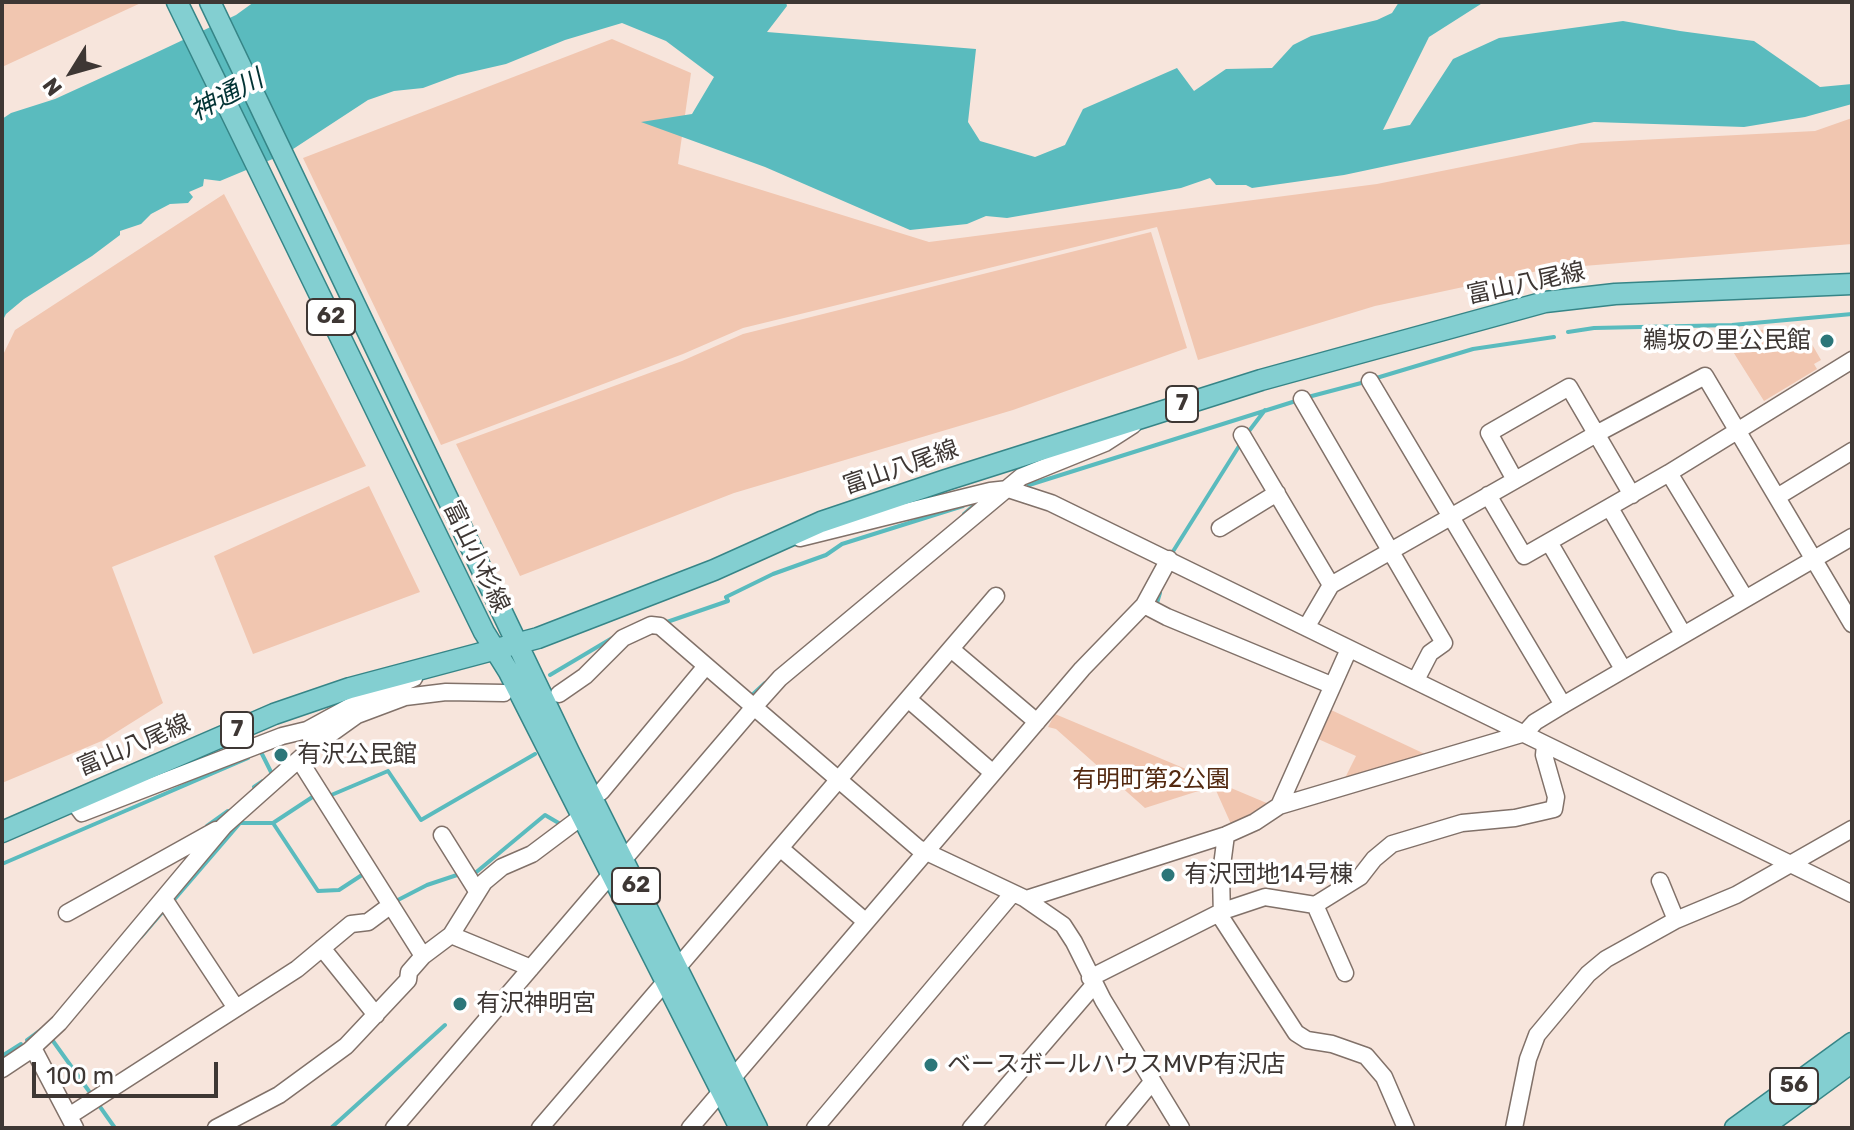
<!DOCTYPE html>
<html>
<head>
<meta charset="utf-8">
<style>
	body { margin:0 }
	#map { position:relative; width:1854px; height:1130px; overflow:hidden; background:#f7e5dc; font-family:Rubik,sans-serif }
	canvas { display:block }
	.frame { position:absolute; inset:0; border:4px solid #3e3734; pointer-events:none }
	.north { position:absolute; left:32px; top:32px; width:80px; height:80px; -webkit-text-stroke:6px #fff; paint-order:stroke; rotate:233deg; font-size:22px; font-weight:700; line-height:32px; text-align:center; color:#3e3734 }
	.north::after { content:''; display:block; margin:auto; width:28px; height:36px; background:#3e3734; clip-path:polygon(50% 0,100% 100%,50% 72%,0 100%) }
	.scale { position:absolute; left:32px; top:1062px; width:186px; height:36px; box-sizing:border-box; border:4px solid #3e3734; border-top:0; padding-left:10px; font-size:24px; line-height:28px; white-space:nowrap; color:#3e3734; -webkit-text-stroke:6px #fff; paint-order:stroke }
</style>
</head>
<body>
<div id="map">
<canvas width="1854" height="1130"></canvas>
<div class="frame"></div>
<div class="north">N</div>
<div class="scale">100 m</div>
</div>
<script>
const ctx = document.querySelector('canvas').getContext('2d');
ctx.lineJoin = 'round';
function fillPath(path, color) { ctx.fillStyle = color; ctx.fill(path, 'evenodd'); }
const poly = rows => new Path2D(rows.map(r => 'M' + r).join(''));
function stroke(path, color, width, dash) { ctx.strokeStyle = color; ctx.lineWidth = width; ctx.lineCap = dash ? 'butt' : 'round'; ctx.setLineDash(dash || []); ctx.stroke(path); }
function write(font, color, halo, rows, align = 'center') {
  ctx.font = font + ' Rubik,"Noto Sans JP",sans-serif'; ctx.lineWidth = 7; ctx.setLineDash([]); ctx.textBaseline = 'middle'; ctx.strokeStyle = halo; ctx.fillStyle = color; for (const [text, x, y, turn = 0] of rows) {
    ctx.save(); ctx.translate(x, y); ctx.rotate((+turn || 0) * Math.PI / 180); ctx.textAlign = isNaN(turn) ? turn : align; if (halo) ctx.strokeText(text, 0, 0); ctx.fillText(text, 0, 0); ctx.restore();
  }
}
fillPath(poly([
	[2,2,143,2,2,67],
	[612,39,691,73,678,164,929,242,1377,184,1581,143,1815,131,1852,118,1852,244,1547,269,1375,306,1198,360,1157,227,743,328,683,354,441,445,303,158],
	[224,194,366,466,112,567,163,703,104,740,2,783,2,357,15,330],
	[1151,232,1187,348,1013,410,734,493,520,576,456,444,682,361,743,334],
	[1802,327,1821,360,1814,364,1817,369,1764,401,1732,350,1724,353,1714,333],
	[369,486,420,592,253,654,214,556],
	[1329,709,1427,755,1345,778,1356,756,1316,738],
	[1055,714,1269,804,1231,824,1214,786,1145,808,1056,729,1048,727]
]), '#f1c6b0');
fillPath(poly([
	[254,2,786,2,787,6,767,32,976,49,968,122,980,141,1035,157,1065,145,1083,109,1177,68,1194,91,1226,69,1272,68,1293,45,1311,36,1377,20,1392,13,1399,2,1484,2,1429,37,1383,130,1410,125,1453,59,1499,38,1623,21,1680,31,1754,41,1820,87,1852,84,1852,104,1805,117,1744,127,1594,122,1344,175,1252,188,1246,185,1216,185,1210,178,1181,188,1007,218,986,216,967,224,910,230,765,167,641,122,692,114,714,77,666,41,622,23,565,40,506,64,458,75,423,88,394,91,368,100,287,153,220,181,204,179,203,186,189,192,193,197,188,203,170,204,151,214,141,224,120,231,120,235,92,256,24,299,6,314,2,322,2,119,11,113,55,99,149,56,236,15]
]), '#5abbbe');
stroke(poly([
	[1568,332,1594,328,1732,325,1852,314],
	[1373,379,1473,349,1554,337],
	[1308,397,1365,382],
	[1246,435,1265,410],
	[1029,485,1299,400],
	[964,514,980,500],
	[1172,553,1241,443],
	[1157,603,1160,593],
	[664,623,728,601,726,597,773,574,826,555,842,544,963,506],
	[550,675,614,637],
	[751,696,765,683],
	[265,750,261,752,272,774,270,776],
	[254,787,263,781],
	[329,796,388,771,421,820,535,754],
	[273,823,318,891,339,890,365,873],
	[207,826,228,811],
	[2,864,248,758],
	[474,874,545,815,562,825],
	[173,901,240,823,273,823,314,796],
	[396,901,427,885,460,874],
	[141,937,165,909],
	[27,1040,42,1029],
	[53,1041,91,1094],
	[2,1056,21,1044],
	[98,1104,115,1128],
	[331,1128,445,1025]
]), '#5abbbe', 4);
const minor = poly([
	[1370,381,1563,705],
	[1302,399,1444,643,1430,653,1416,680],
	[1133,425,1105,443,1021,477,780,678,754,707,918,848,1024,898,1063,925,1074,942,1103,1000,1181,1128],
	[1242,435,1331,585],
	[1669,473,1745,598],
	[1515,480,1489,433,1569,387,1632,495],
	[1488,495,1524,556,1669,473,1852,360],
	[1777,497,1852,451],
	[1610,508,1683,634],
	[1220,528,1277,493],
	[800,538,990,491,1008,489,1051,503,1852,894],
	[1549,542,1623,669],
	[1144,605,1167,617,1331,685],
	[1307,626,1331,585,1598,433,1705,376,1852,624],
	[951,649,1037,722],
	[908,699,993,773],
	[315,745,357,715,405,697,446,692,504,693],
	[300,761,423,956],
	[601,792,706,666],
	[73,801,82,813,282,736,307,730,353,705,414,678],
	[1279,806,1349,649],
	[442,835,477,891],
	[1226,835,1221,873,1222,919,1296,1033,1307,1040,1332,1044,1366,1056,1384,1077,1406,1128],
	[780,848,865,921],
	[1660,881,1676,920],
	[164,899,236,1008],
	[1026,899,1226,835,1255,822,1279,806,1525,733,1535,722,1563,705,1852,537],
	[1315,905,1345,973],
	[67,913,216,830],
	[451,935,531,968],
	[322,948,376,1015],
	[1090,978,1223,911,1265,897,1315,905,1360,877,1374,859,1392,844,1462,823,1515,818,1554,809,1556,797,1544,755,1545,745],
	[33,1048,75,1128],
	[2,1069,29,1051,59,1023,224,826,315,745,307,730],
	[69,1116,297,969,351,924,368,922,391,905],
	[216,1128,279,1095,346,1046,408,980,409,972,423,956,451,935,484,882,502,867,532,854,576,821],
	[394,1128,754,707,660,626,651,625,623,638,585,676,559,694],
	[540,1128,996,596],
	[690,1128,1082,669,1144,605,1169,559],
	[815,1128,1013,893],
	[971,1128,1094,985],
	[1114,1128,1152,1082],
	[1514,1128,1528,1059,1537,1035,1588,974,1606,959,1676,920,1736,895,1852,829]
]);
const major = poly([
	[177,2,484,632,509,672,740,1128],
	[210,2,569,752,757,1128],
	[2,832,274,714,350,688,538,638,714,570,821,522,946,480,1261,380,1545,302,1615,294,1852,284],
	[1735,1128,1852,1043],
	[1762,1128,1852,1062]
]);
stroke(minor, '#817169', 19);
stroke(major, '#368587', 23);
stroke(minor, '#fff', 16);
stroke(major, '#83cfd1', 20);
for (const [x, y, r, color] of [
	[1827,341,8,"#2c7679"],
	[281,755,8,"#2c7679"],
	[1168,875,8,"#2c7679"],
	[460,1004,8,"#2c7679"],
	[931,1065,8,"#2c7679"]
]) { const dot = new Path2D(); dot.arc(x, y, r, 0, 2 * Math.PI); ctx.fillStyle = color; ctx.fill(dot); stroke(dot, '#fff', 3); }
for (const [x, y, w] of [
	[331,317,48],
	[1182,404,32],
	[237,730,32],
	[636,886,48],
	[1794,1086,48]
]) { const box = new Path2D(); box.roundRect(x - w / 2, y - 18, w, 36, 6); ctx.fillStyle = '#fff'; ctx.fill(box); stroke(box, '#3e3734', 2); }
write('bold 22px', '#3e3734', null, [
	["62",331,317],
	["7",1182,404],
	["7",237,730],
	["62",636,886],
	["56",1794,1086]
]);
write('24px', '#3e3734', '#fff', [
	["富山八尾線",1526,284,-12],
	["富山八尾線",901,468,-19],
	["富山小杉線",476,557,64],
	["富山八尾線",134,746,-23]
]);
write('24px', '#3e3734', '#fff', [
	["鵜坂の里公民館",1811,341,"right"],
	["有沢公民館",297,755],
	["有沢団地14号棟",1184,875],
	["有沢神明宮",476,1004],
	["ベースボールハウスMVP有沢店",947,1065]
], 'left');
write('24px', '#532910', '#fff', [
	["有明町第2公園",1151,780]
]);
write('italic 26px', '#033435', '#fff', [
	["神通川",227,96,-28]
]);
</script>
</body>
</html>
